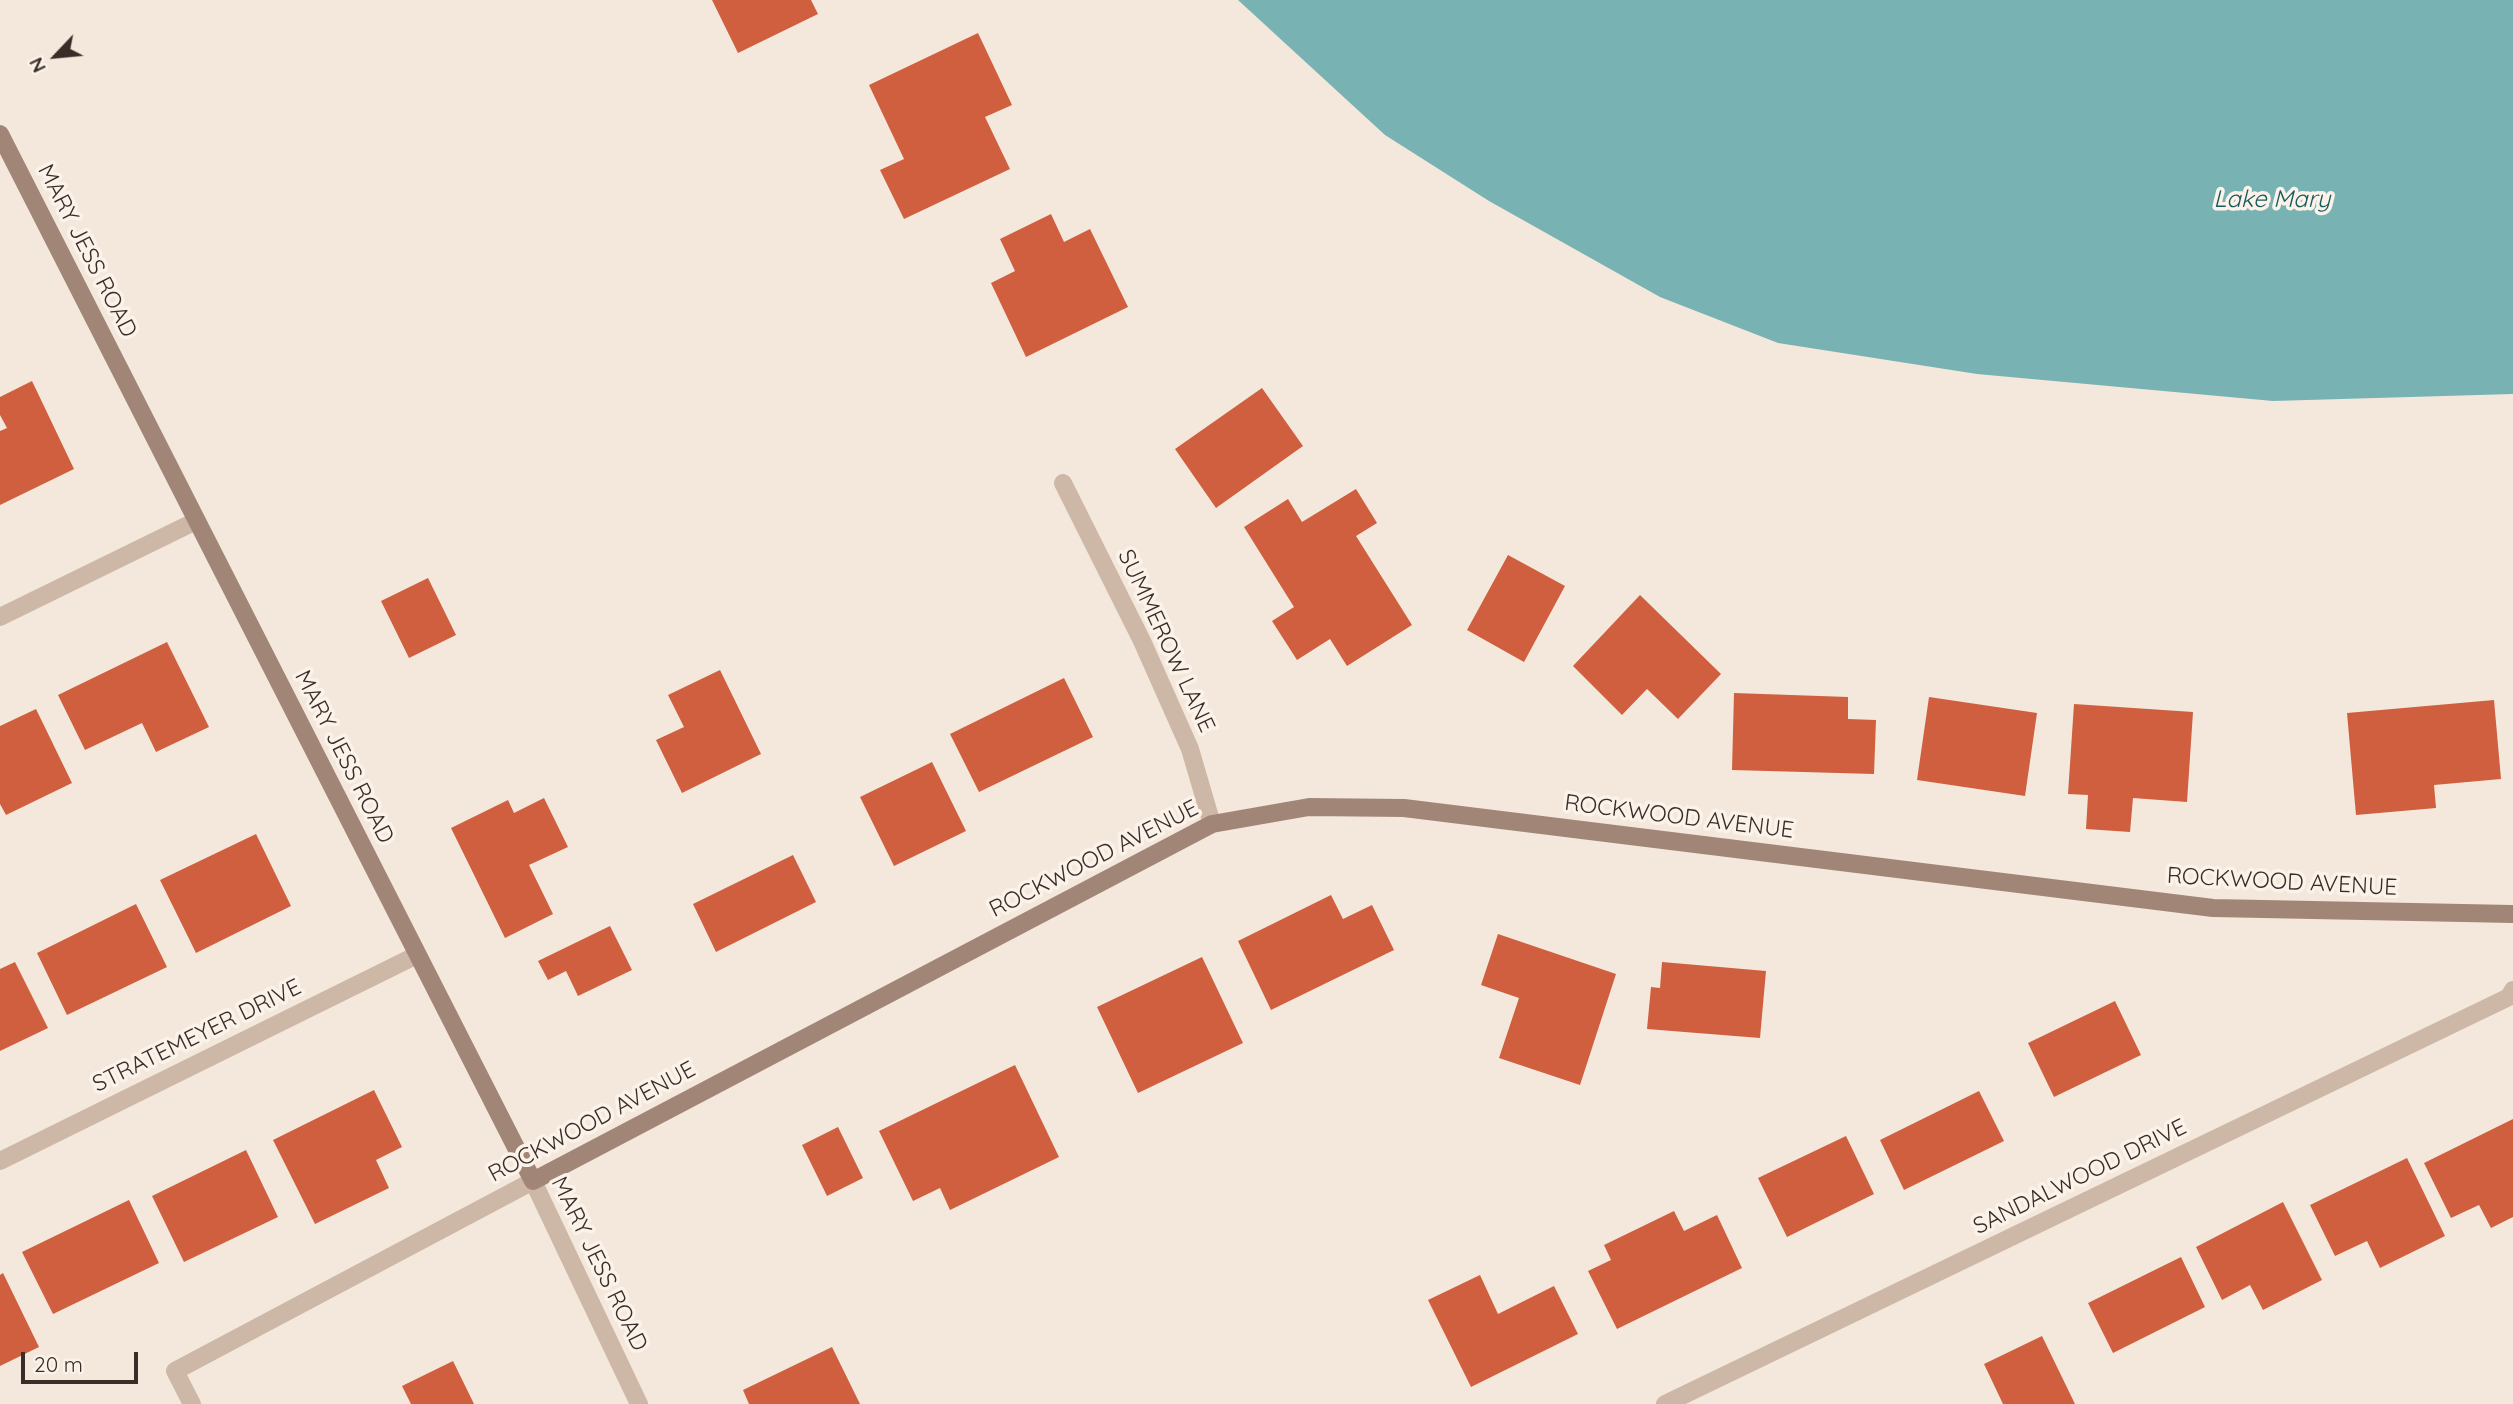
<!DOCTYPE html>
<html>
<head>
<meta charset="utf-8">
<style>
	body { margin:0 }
	#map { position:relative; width:2513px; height:1404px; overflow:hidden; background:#f4e8dc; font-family:Quicksand,sans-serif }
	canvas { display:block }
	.north { position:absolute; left:21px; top:21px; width:70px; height:70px; -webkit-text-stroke:5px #fbf2e9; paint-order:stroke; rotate:244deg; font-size:19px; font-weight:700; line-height:28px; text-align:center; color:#392d28 }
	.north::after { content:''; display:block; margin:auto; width:24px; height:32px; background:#392d28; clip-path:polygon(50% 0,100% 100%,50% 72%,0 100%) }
	.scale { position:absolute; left:21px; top:1352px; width:117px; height:32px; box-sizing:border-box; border:4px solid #392d28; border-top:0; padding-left:9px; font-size:21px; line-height:24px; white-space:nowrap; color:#392d28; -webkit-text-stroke:5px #fbf2e9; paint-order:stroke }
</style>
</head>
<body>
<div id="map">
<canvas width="2513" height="1404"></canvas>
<div class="north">N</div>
<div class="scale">20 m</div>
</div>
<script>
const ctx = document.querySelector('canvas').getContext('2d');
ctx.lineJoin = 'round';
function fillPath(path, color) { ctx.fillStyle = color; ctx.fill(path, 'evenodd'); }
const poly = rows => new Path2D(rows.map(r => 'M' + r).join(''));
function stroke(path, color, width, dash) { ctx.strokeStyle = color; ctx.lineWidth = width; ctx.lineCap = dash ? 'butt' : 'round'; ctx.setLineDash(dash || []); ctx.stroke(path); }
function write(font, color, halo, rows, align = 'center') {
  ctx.font = font + ' Quicksand,sans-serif'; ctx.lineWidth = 7; ctx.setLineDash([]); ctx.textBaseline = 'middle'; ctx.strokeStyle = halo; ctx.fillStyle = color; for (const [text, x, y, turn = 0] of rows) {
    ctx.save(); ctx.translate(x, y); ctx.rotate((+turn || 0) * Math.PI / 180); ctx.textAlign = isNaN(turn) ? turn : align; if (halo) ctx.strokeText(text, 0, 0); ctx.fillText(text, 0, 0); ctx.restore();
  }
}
fillPath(poly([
	[1238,0,2513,0,2513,394,2273,401,1977,374,1778,343,1660,297,1489,201,1385,135]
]), '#79b2b3');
fillPath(poly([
	[712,0,811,0,818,14,738,53],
	[978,33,1012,105,985,117,1010,169,904,219,880,170,904,159,869,85],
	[1051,214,1064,242,1090,229,1128,307,1026,357,991,283,1015,271,1000,239],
	[32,381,74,469,0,505,0,431,7,428,0,415,0,397],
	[1262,388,1303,446,1216,508,1175,449],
	[1356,489,1377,523,1356,536,1412,625,1347,666,1330,639,1297,660,1272,621,1294,607,1244,527,1288,499,1302,522],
	[1508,555,1565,586,1524,662,1467,630],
	[428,578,456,635,409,658,381,601],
	[1640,595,1721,674,1678,719,1647,689,1622,715,1573,666],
	[167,642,209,727,156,752,142,723,85,750,58,695],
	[720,670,761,754,682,793,656,740,684,727,668,695],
	[1064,678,1093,737,979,792,950,734],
	[1734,693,1848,697,1848,719,1876,720,1874,774,1732,770],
	[1929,697,2037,713,2025,796,1917,780],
	[2494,700,2501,779,2434,785,2436,808,2356,815,2347,713],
	[2074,704,2193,712,2187,802,2133,798,2130,832,2086,829,2088,795,2068,794],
	[36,709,72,783,6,815,0,804,0,726],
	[932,762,966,831,894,866,860,797],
	[544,798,568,847,529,865,553,914,505,938,451,828,508,800,514,813],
	[256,834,291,906,196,953,160,880],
	[793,855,816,902,716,952,693,904],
	[1331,895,1343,919,1372,905,1394,950,1271,1010,1238,941],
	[136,904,167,967,67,1015,37,953],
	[610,926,632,970,578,996,566,971,548,980,538,961],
	[1498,934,1616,974,1580,1085,1499,1058,1519,998,1481,985],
	[1202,957,1243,1043,1138,1093,1097,1007],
	[15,962,48,1028,0,1051,0,969],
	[1662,962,1766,971,1760,1038,1647,1029,1651,987,1660,988],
	[2115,1001,2141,1055,2054,1097,2028,1043],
	[1015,1065,1059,1157,950,1210,940,1188,913,1201,879,1131],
	[374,1090,402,1147,376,1160,389,1188,315,1224,273,1140],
	[1979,1091,2004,1141,1904,1190,1880,1140],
	[2513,1119,2513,1217,2491,1228,2479,1205,2451,1218,2424,1163],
	[838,1127,863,1178,827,1196,802,1145],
	[1846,1136,1874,1194,1787,1237,1758,1178],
	[246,1150,278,1217,184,1262,152,1196],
	[2407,1158,2445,1236,2380,1268,2367,1241,2335,1256,2310,1205],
	[129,1200,159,1263,53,1314,22,1252],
	[2283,1202,2322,1280,2263,1310,2250,1285,2222,1300,2196,1247],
	[1674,1211,1684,1231,1717,1215,1742,1268,1617,1329,1588,1271,1611,1260,1604,1245],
	[2181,1257,2205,1307,2113,1353,2088,1303],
	[3,1273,39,1347,0,1366,0,1275],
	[1480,1275,1498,1314,1554,1286,1578,1334,1471,1387,1428,1300],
	[2042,1336,2075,1404,2003,1404,1984,1364],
	[832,1347,860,1404,749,1404,743,1390],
	[453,1361,474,1404,411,1404,402,1386]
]), '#cf5f3f');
stroke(poly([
	[1063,483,1142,641,1190,749,1212,824],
	[0,617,196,521],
	[0,1161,417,955],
	[192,1404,175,1371,533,1181,639,1404],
	[1665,1404,2509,997,2513,990]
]), '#cdb8a7', 18);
stroke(poly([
	[0,134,533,1181,1212,824,1309,807,1404,808,2213,908,2513,914]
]), '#a18678', 18);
write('23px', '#392d28', '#fbf2e9', [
	["MARY JESS ROAD",87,251,63],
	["SUMMEROW LANE",1166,641,65],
	["MARY JESS ROAD",344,757,63],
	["ROCKWOOD AVENUE",1679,817,7],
	["ROCKWOOD AVENUE",1094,859,-27],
	["ROCKWOOD AVENUE",2282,882,3],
	["STRATEMEYER DRIVE",197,1036,-26],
	["ROCKWOOD AVENUE",592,1122,-28],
	["SANDALWOOD DRIVE",2080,1177,-26],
	["MARY JESS ROAD",599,1264,64]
]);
write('italic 24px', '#1a5b5e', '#fbf2e9', [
	["Lake Mary",2272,200]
]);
</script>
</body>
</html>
